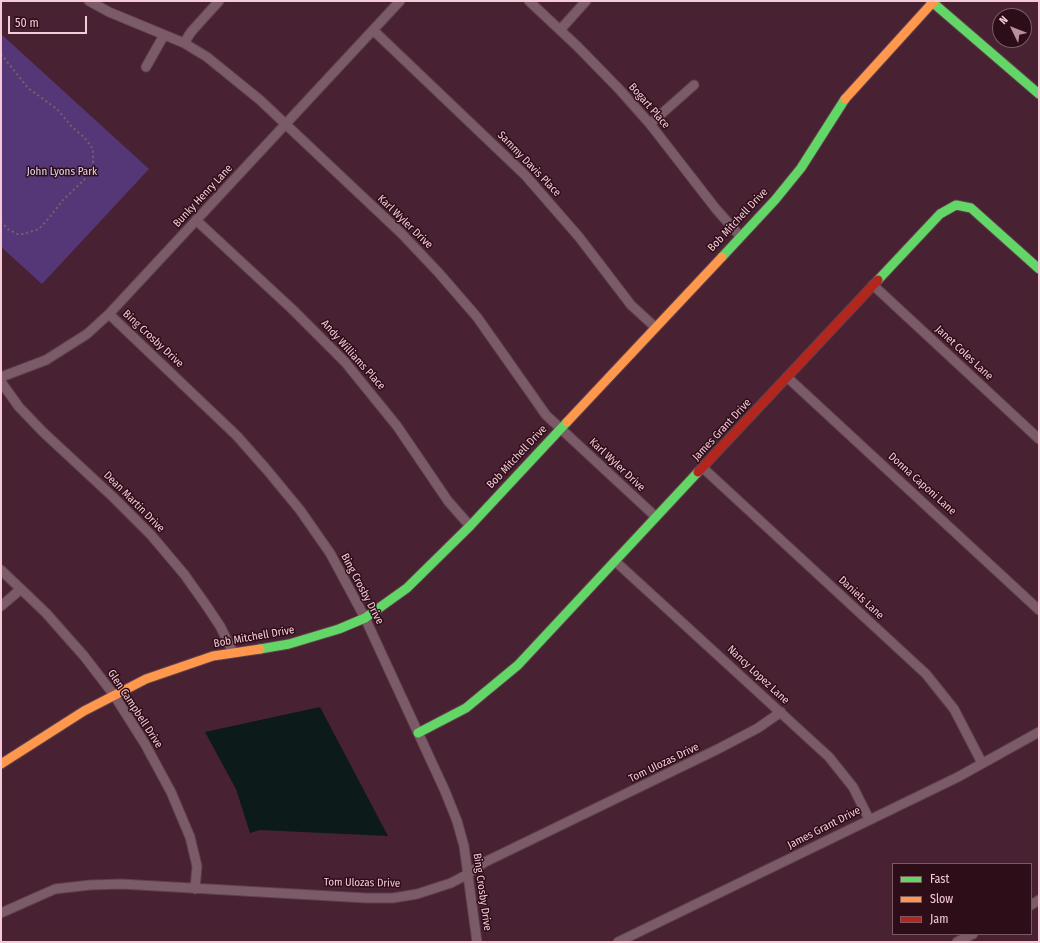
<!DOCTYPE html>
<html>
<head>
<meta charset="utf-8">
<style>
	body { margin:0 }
	#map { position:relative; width:1040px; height:943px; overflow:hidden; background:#482132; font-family:"Fira Sans Condensed",sans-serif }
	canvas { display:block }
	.frame { position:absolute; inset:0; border:2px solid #f6cad6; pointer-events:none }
	.legend { position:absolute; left:892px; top:863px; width:140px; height:72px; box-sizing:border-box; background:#2c0d18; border:1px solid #7d5964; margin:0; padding:5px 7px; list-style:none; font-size:12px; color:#f6cad6 }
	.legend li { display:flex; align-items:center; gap:8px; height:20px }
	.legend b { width:20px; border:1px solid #7d5964 }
	.north { position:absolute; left:992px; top:8px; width:40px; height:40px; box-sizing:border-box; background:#2c0d18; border:1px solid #7d5964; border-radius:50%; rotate:313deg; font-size:11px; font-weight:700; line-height:16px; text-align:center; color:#f6cad6 }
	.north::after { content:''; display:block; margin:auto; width:14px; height:18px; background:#b98f9d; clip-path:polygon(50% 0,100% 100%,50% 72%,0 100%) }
	.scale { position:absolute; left:8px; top:16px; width:79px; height:18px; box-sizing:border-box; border:2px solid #f6cad6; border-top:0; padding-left:5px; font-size:12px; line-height:14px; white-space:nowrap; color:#f6cad6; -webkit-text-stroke:3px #2c0d18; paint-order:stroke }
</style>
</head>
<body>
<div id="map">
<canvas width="1040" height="943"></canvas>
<div class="frame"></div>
<ul class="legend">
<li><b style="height:5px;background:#63d668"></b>Fast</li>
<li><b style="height:5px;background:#ff974d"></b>Slow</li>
<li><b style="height:5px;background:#b3261e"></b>Jam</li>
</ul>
<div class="north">N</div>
<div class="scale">50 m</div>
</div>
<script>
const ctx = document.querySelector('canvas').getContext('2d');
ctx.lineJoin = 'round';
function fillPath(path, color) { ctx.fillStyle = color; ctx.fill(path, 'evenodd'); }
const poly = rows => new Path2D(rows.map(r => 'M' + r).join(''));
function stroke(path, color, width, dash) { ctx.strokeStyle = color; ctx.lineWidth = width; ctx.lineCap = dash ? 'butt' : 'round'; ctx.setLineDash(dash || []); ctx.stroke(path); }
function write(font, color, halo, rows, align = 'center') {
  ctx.font = font + ' "Fira Sans Condensed",sans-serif'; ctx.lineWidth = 3; ctx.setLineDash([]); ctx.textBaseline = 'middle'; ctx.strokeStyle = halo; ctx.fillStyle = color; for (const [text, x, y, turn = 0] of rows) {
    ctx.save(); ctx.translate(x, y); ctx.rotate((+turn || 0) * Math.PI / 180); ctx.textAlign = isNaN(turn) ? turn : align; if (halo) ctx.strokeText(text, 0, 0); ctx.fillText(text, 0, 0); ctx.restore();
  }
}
fillPath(poly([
	[1,34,149,169,42,284,1,247]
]), '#553777');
fillPath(poly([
	[320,707,388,836,260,830,250,833,236,789,205,732]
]), '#0c1b19');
const street = poly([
	[89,1,109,12,184,43,207,57,260,100,401,233,438,272,477,317,546,415,656,517],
	[529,1,577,46,619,89,650,124,716,209,740,236],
	[373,30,525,175,579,237,631,305,655,327],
	[560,30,586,1],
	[184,43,191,32,219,1],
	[146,67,164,35],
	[650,124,694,85],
	[196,220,292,309,345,362,397,426,448,501,470,526],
	[873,285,1039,439],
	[109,314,237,436,267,470,300,510,330,553,365,618,445,791,457,821,464,846,477,942],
	[1,377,46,360,87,334,109,314,400,1],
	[787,377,1039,610],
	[1,382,19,407,43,432,113,497,151,535,184,574,206,605,220,626,233,652],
	[703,468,926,674,954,709,982,763],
	[615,561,829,757,853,787,869,819],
	[1,570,46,613,84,656,114,695,145,744,171,792,190,837,197,866,195,889],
	[1,606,21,589],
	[1031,905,1039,900],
	[1,913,55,889,90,885,121,884,366,898,393,898,417,894,451,883,466,875,485,862,718,749,758,728,781,712],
	[618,942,958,777,1039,732],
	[957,942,973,934]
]);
const fast = poly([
	[931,1,1039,94],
	[722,257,775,200,801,168,845,99],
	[878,280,940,214,956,205,971,208,1039,269],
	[260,649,289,644,339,629,365,618,407,588,470,526,567,422],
	[418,733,466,708,518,665,698,472]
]);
const slow = poly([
	[845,99,934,1],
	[567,422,722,257],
	[1,764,84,711,146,679,213,656,260,649]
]);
const jam = poly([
	[698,472,878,280]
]);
stroke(street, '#5f404c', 11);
stroke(fast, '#5f404c', 11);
stroke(slow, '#5f404c', 11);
stroke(jam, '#5f404c', 11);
stroke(poly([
	[1,54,28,88,57,109,72,127,84,137,93,149,93,163,88,176,63,200,49,218,39,229,23,234,17,234,8,229,1,222]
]), '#7b5e69', 2, [2, 3]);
stroke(street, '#7b5b67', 9);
stroke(fast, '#63d668', 9);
stroke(slow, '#ff974d', 9);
stroke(jam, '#b3261e', 9);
write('11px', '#f6cad6', '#2c0d18', [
	["Bogart Place",649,106,49],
	["Sammy Davis Place",529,164,46],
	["Bunky Henry Lane",203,196,-47],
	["Bob Mitchell Drive",738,220,-47],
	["Karl Wyler Drive",405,222,44],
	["Bing Crosby Drive",153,339,43],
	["Janet Coles Lane",964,353,43],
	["Andy Williams Place",353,355,48],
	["James Grant Drive",722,430,-47],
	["Bob Mitchell Drive",517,457,-47],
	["Karl Wyler Drive",617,465,43],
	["Donna Caponi Lane",922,484,42],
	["Dean Martin Drive",134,502,45],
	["Bing Crosby Drive",362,589,62],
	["Daniels Lane",861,598,43],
	["Bob Mitchell Drive",254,637,-10],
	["Nancy Lopez Lane",758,675,43],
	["Glen Campbell Drive",135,709,57],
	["Tom Ulozas Drive",664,763,-26],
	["James Grant Drive",824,828,-27],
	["Tom Ulozas Drive",362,883,1],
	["Bing Crosby Drive",482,892,82]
]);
write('11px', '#e0d8f1', '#2c0d18', [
	["John Lyons Park",62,172]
]);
</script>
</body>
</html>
